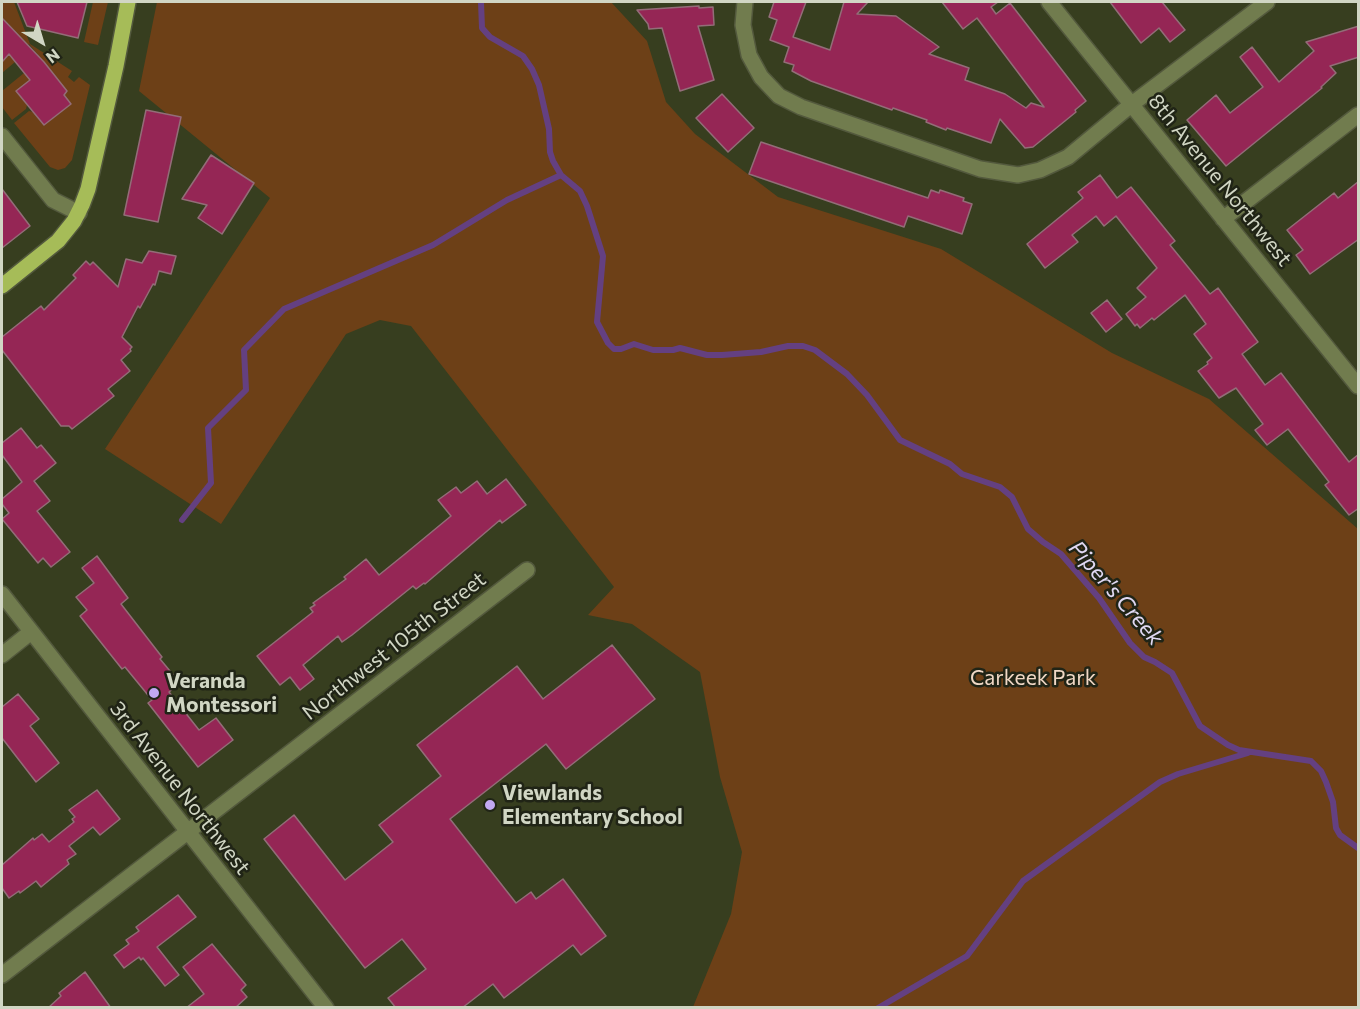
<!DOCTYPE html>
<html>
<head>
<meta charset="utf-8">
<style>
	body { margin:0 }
	#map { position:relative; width:1360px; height:1009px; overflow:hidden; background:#373e1f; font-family:Commissioner,sans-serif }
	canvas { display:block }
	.frame { position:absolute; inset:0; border:3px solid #d1d6c4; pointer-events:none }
	.north { position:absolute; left:12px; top:12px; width:60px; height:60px; -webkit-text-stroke:4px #202416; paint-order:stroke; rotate:142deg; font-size:16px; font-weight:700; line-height:24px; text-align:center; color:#d1d6c4 }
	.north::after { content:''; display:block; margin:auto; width:21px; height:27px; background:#d1d6c4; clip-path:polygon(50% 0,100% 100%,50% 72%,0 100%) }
</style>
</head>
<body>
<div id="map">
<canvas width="1360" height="1009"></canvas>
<div class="frame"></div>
<div class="north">N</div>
</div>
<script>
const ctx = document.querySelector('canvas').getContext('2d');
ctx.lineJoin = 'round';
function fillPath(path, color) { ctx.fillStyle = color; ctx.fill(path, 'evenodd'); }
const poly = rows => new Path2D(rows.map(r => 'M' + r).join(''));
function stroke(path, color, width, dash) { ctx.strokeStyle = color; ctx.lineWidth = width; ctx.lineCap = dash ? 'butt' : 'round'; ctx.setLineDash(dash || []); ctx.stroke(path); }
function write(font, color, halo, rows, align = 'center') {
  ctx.font = font + ' Commissioner,sans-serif'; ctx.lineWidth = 5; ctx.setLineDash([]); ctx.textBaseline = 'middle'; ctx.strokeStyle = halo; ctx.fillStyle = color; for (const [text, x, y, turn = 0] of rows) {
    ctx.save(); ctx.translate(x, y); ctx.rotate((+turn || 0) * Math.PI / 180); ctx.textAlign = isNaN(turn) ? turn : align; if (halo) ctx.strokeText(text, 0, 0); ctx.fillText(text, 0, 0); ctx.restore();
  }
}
fillPath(poly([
	[2,2,14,2,30,44,72,71,68,77,74,82,79,77,90,85,72,160,65,168,58,170,50,167,14,123,29,111,33,112,44,125,71,104,44,70,17,91,27,105,26,109,12,120,2,107,2,91,24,73,26,75,43,61,29,44,12,58,15,62,2,73,2,62,23,41,2,18],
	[93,2,108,2,98,45,84,42],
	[157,2,611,2,647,41,666,102,695,134,778,197,941,249,1112,353,1209,399,1358,529,1358,1007,693,1007,731,914,742,852,720,777,700,672,632,624,588,615,614,587,411,326,380,320,346,334,221,524,105,449,270,198,139,91]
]), '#6d4017');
stroke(poly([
	[481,2,482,28,490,37,523,56,532,69,539,85,549,129,550,152,553,161,561,175,580,191,587,206,603,256,597,322,608,343,614,349,621,349,634,344,653,350,673,350,680,348,707,355,722,355,761,352,788,346,803,346,815,350,847,374,867,395,900,440,950,464,962,474,1000,487,1012,497,1028,529,1043,542,1061,554,1099,598,1130,643,1144,657,1155,662,1172,673,1200,726,1228,745,1239,750,1311,761,1321,771,1326,782,1333,802,1336,828,1340,835,1358,848],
	[182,520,211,483,208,428,246,390,244,350,284,309,433,245,507,200,561,175],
	[878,1008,967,956,1023,881,1160,782,1178,774,1248,753]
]), '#644081', 6);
const building = poly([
	[17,2,87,2,78,38,27,26,17,2],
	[774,2,806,2,793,37,830,50,844,2,868,2,857,14,896,16,939,47,929,54,969,68,965,80,1005,94,1026,108,1031,103,1044,107,977,18,963,29,942,2,998,2,991,7,996,14,1010,3,1086,101,1075,110,1076,112,1033,147,1025,148,1000,119,991,143,947,128,946,130,926,122,927,120,893,108,892,110,811,81,792,71,794,65,784,62,789,47,770,40,777,20,769,17,774,2],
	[1110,2,1162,2,1185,30,1170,42,1159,28,1141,43,1110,2],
	[699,6,699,8,713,7,714,25,698,26,714,80,680,91,662,28,649,29,648,24,637,10,699,6],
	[2,18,44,62,67,91,64,95,71,104,44,125,16,91,30,80,9,54,2,62,2,18],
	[1359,26,1359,57,1330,66,1336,73,1321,87,1322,88,1226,166,1187,120,1216,95,1230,113,1263,87,1240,57,1252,47,1279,82,1314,51,1306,42,1359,26],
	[722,94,754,128,728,152,696,118,722,94],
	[146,110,181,117,158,222,124,215,146,110],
	[761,142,928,198,931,190,939,193,940,190,964,198,963,201,972,204,962,234,908,216,904,227,749,174,761,142],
	[211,155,254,183,222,234,198,218,207,205,182,199,211,155],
	[1100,175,1117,198,1131,187,1175,241,1170,245,1210,294,1218,288,1258,342,1242,354,1265,385,1281,373,1349,462,1359,454,1359,508,1349,515,1325,485,1329,482,1288,429,1267,445,1255,430,1263,424,1236,388,1219,398,1198,371,1208,364,1207,362,1212,358,1194,334,1206,324,1185,295,1154,320,1152,318,1140,328,1137,324,1135,326,1126,314,1146,297,1137,288,1157,268,1116,216,1104,226,1096,216,1072,235,1078,242,1045,268,1027,244,1083,198,1078,192,1100,175],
	[1359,181,1359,239,1310,274,1296,255,1303,250,1287,230,1334,193,1338,198,1359,181],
	[2,189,30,226,2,248,2,189],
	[149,251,176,256,171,274,159,271,155,285,153,284,140,308,138,306,122,337,132,347,130,349,131,351,121,360,130,371,108,389,114,396,72,429,69,426,61,426,2,350,2,337,41,306,44,310,76,278,73,275,86,261,90,265,93,262,118,287,126,259,142,263,149,251],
	[1107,300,1122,319,1106,332,1091,313,1107,300],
	[21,428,37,448,41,445,56,463,34,481,50,501,37,511,70,552,51,567,43,558,38,563,2,519,9,513,2,504,2,499,22,482,2,455,2,443,21,428],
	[506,479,526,505,502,523,500,520,425,584,424,583,416,589,413,586,352,635,342,642,338,636,303,665,314,679,300,690,290,677,280,685,257,656,313,612,310,608,315,605,313,603,346,579,344,577,366,559,379,575,405,554,451,516,438,500,456,487,461,493,477,481,487,494,506,479],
	[97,556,128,598,121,604,162,657,160,659,180,683,169,692,199,730,216,718,233,740,198,767,148,703,152,700,125,667,122,669,80,616,87,610,76,597,94,583,82,568,97,556],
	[612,645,655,699,566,769,546,744,450,819,516,903,531,892,536,899,563,879,606,936,581,955,573,945,504,998,493,984,462,1008,396,1008,388,998,426,969,402,939,365,968,264,839,294,815,345,880,393,842,379,825,441,776,417,745,517,666,543,699,612,645],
	[18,694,39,719,30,726,59,763,36,782,2,738,2,707,18,694],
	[97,790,120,819,100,835,93,827,69,846,76,854,67,860,69,864,41,887,36,881,20,893,19,891,9,898,2,888,2,865,33,838,34,840,42,834,49,842,74,822,72,819,75,817,69,810,97,790],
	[178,895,196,917,157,947,179,975,165,986,143,958,141,960,139,957,124,968,114,955,129,944,126,940,139,931,136,927,178,895],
	[212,944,246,985,241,990,247,997,235,1008,186,1008,204,994,183,967,212,944],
	[85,972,111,1008,48,1008,61,996,59,993,85,972]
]);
fillPath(building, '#952655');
stroke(building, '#936d78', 1.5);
const minor = poly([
	[745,2,743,25,749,55,761,77,779,96,801,107,980,169,1018,175,1040,170,1068,157,1132,104,1267,2],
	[1049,2,1358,386],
	[2,136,53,200,79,213],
	[1223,219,1358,115],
	[2,594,326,1008],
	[2,655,31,632],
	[2,975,527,570]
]);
const major = poly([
	[2,286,58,241,74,221,82,205,88,189,116,66,128,2]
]);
stroke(minor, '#53593d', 18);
stroke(major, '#53593d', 18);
stroke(minor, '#717c4e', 15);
stroke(major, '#a6bc58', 15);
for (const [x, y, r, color] of [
	[154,693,6,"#c2a8f3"],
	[490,805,6,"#c2a8f3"]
]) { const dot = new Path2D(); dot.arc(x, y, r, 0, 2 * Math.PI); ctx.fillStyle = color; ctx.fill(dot); stroke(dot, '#202416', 2); }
write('21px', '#d1d6c4', '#202416', [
	["8th Avenue Northwest",1220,180,51],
	["Northwest 105th Street",394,646,-38],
	["3rd Avenue Northwest",180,788,52]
]);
write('21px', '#f0d8c5', '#202416', [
	["Carkeek Park",1033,678]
]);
write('bold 21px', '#d1d6c4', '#202416', [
	["Veranda",166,681],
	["Montessori",166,705],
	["Viewlands",502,793],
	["Elementary School",502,817]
], 'left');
write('italic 22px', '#e1d9f3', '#202416', [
	["Piper's Creek",1116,593,49]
]);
</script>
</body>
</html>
